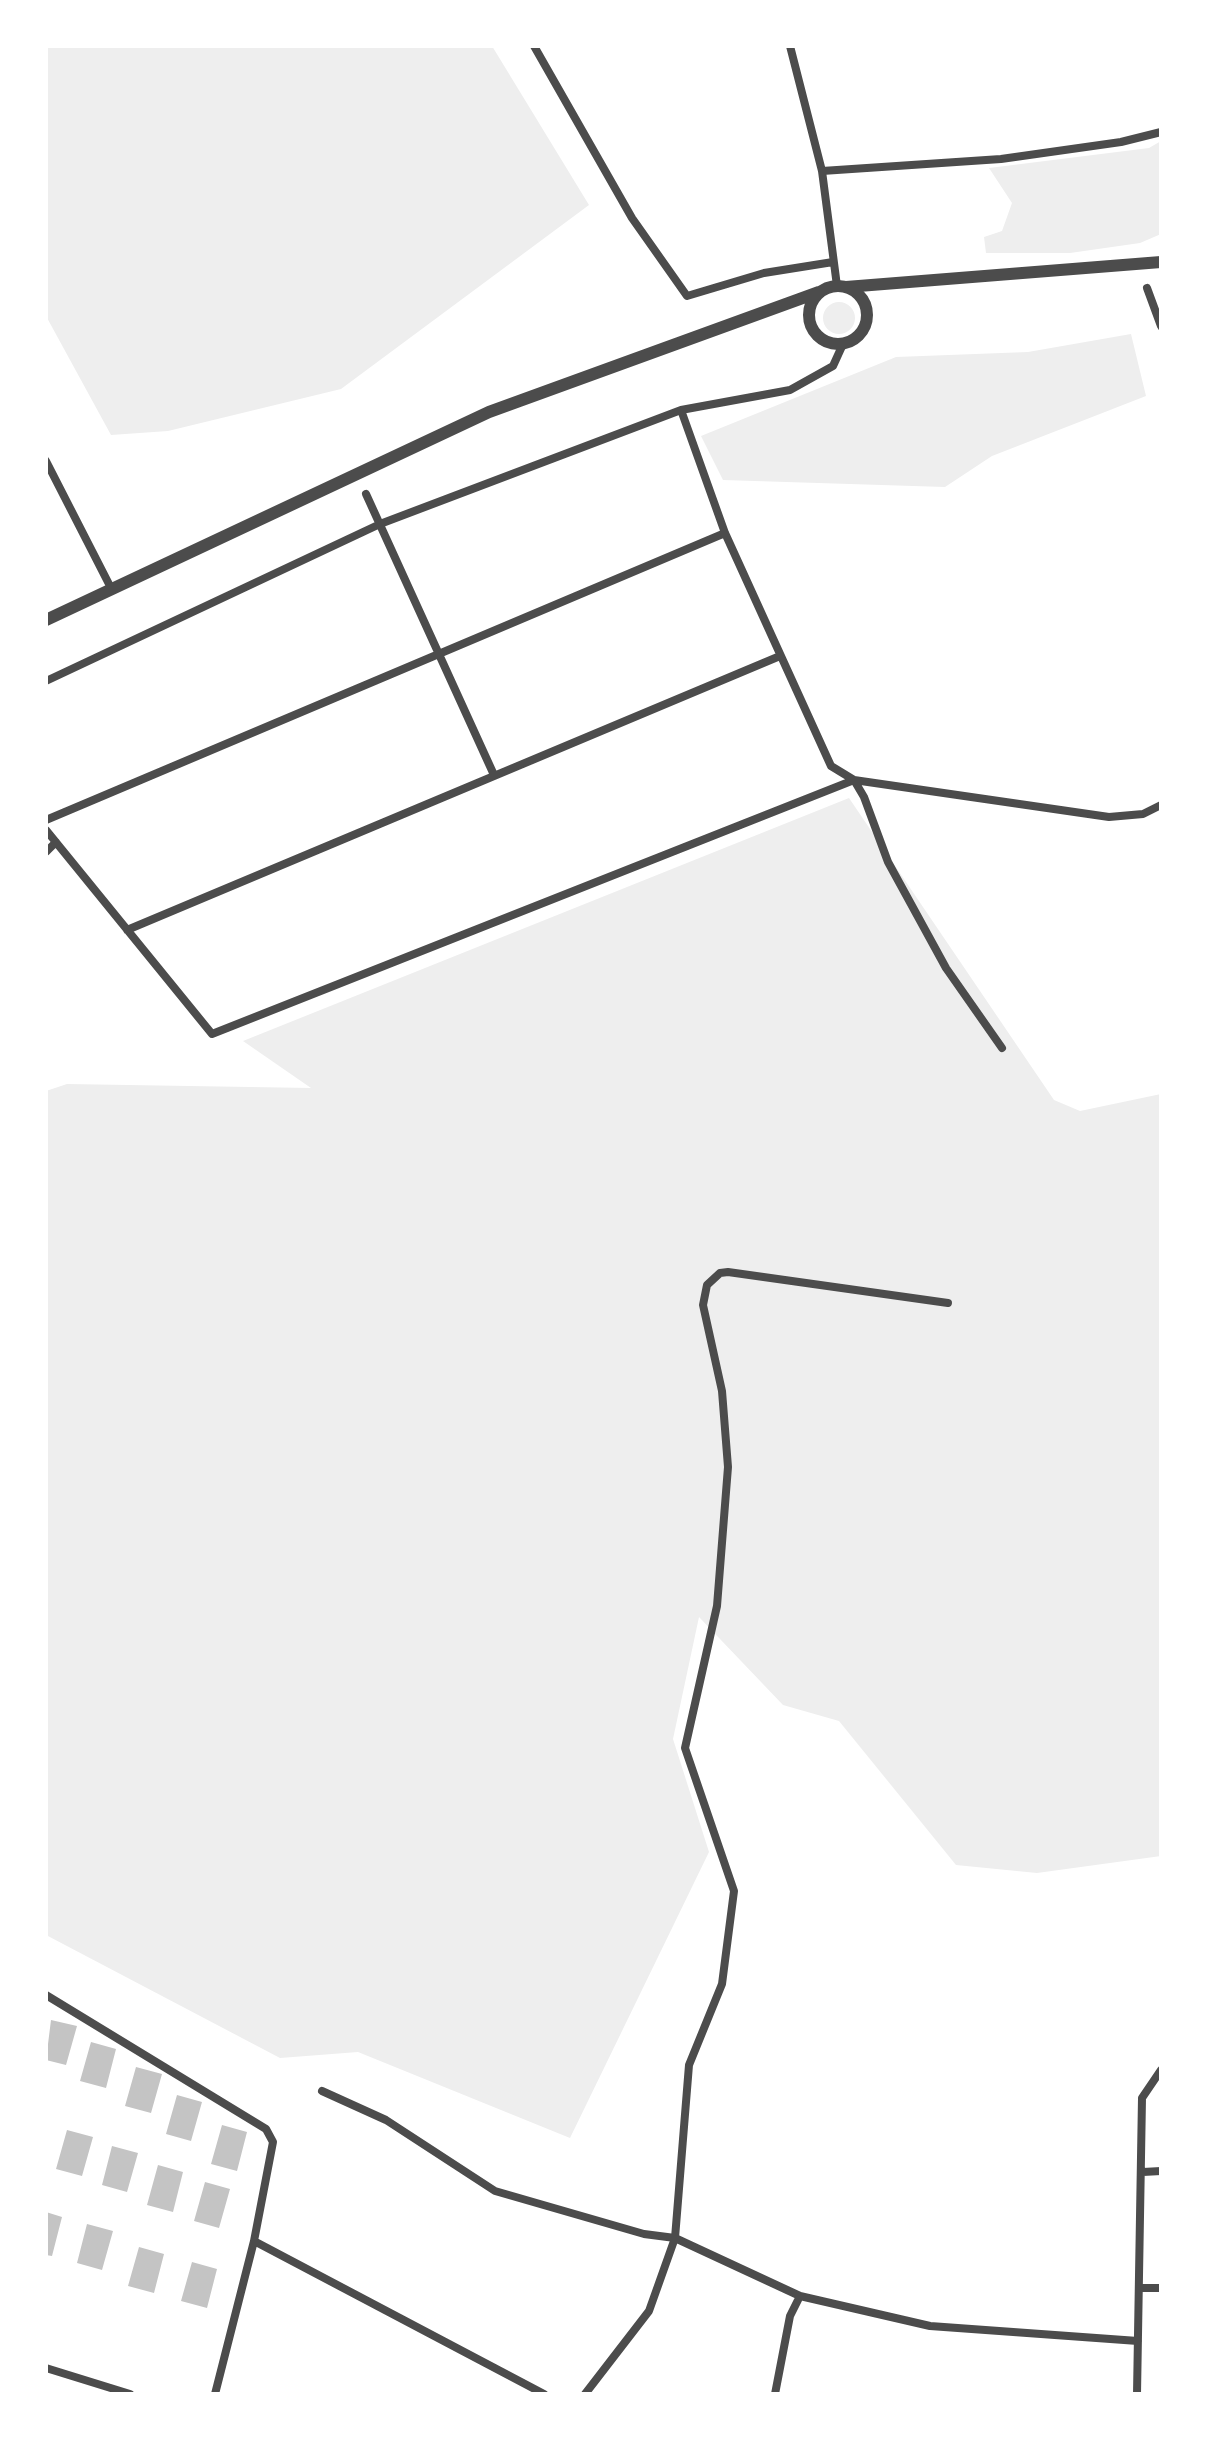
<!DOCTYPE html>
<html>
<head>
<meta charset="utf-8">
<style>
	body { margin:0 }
	#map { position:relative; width:1207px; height:2440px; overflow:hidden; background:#fff; font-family:Lato,sans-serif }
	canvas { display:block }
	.frame { position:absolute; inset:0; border:48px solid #fff; pointer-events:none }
</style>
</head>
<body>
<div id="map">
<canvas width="1207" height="2440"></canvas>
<div class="frame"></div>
</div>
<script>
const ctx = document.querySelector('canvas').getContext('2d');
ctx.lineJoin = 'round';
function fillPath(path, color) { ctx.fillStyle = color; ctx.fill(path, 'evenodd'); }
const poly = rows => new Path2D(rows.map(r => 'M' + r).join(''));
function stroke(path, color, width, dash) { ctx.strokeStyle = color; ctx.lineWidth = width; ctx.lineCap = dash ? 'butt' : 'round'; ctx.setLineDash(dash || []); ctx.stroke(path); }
fillPath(poly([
	[46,46,492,46,589,205,341,389,168,431,111,435,46,316],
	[1161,141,1161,234,1140,243,1070,253,986,253,984,237,1002,231,1012,203,989,168,1149,148],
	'823 318a16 16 0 1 1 32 0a16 16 0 1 1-32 0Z',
	[1131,334,1146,396,992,456,945,487,723,480,701,436,896,357,1028,352],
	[849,798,1054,1100,1080,1111,1161,1094,1161,1856,1037,1873,956,1865,839,1721,783,1705,699,1617,673,1739,709,1852,570,2138,358,2052,280,2058,46,1935,46,1091,67,1084,311,1088,243,1041]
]), '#eee');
fillPath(poly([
	[51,2020,77,2026,66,2065,46,2060],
	[91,2042,116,2049,106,2088,80,2081],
	[136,2067,162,2074,151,2113,125,2106],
	[177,2095,202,2102,191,2141,166,2134],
	[222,2125,247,2132,237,2171,211,2164],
	[67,2130,93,2137,82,2176,56,2169],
	[112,2146,138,2153,127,2192,102,2185],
	[158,2165,183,2172,173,2212,147,2205],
	[205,2182,230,2189,219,2228,194,2221],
	[46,2212,62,2217,52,2256,46,2255],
	[87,2224,113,2231,102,2270,77,2263],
	[139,2247,164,2254,154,2293,128,2286],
	[192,2262,217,2269,207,2308,181,2301]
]), '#c4c4c4');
stroke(poly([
	[534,46,632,218,687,296,764,273,833,262],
	[790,46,822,171,837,286],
	[822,171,1001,159,1121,142,1161,132],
	[1147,288,1161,326],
	[681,410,725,533,831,766,854,780,864,797,888,862,946,968,1002,1048],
	[46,461,111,588],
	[366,494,494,775],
	[46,681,380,524,681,410,790,390,833,366,843,344],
	[46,820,725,533],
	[46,830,212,1034,854,780,1109,817,1143,814,1161,805],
	[46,852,56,842],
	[127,930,780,656],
	[46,1995,266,2129,273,2142,254,2241,215,2394],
	[322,2091,386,2120,495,2191,644,2234,675,2238,800,2296,930,2326,1138,2341],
	[1143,2172,1161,2171],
	[254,2241,544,2394],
	[1140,2288,1161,2288],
	[46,2368,130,2394],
	[585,2394,649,2311,675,2238,689,2065,722,1984,734,1891,685,1748,717,1606,728,1467,722,1391,703,1305,707,1285,720,1273,728,1272,948,1303],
	[775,2394,790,2316,800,2296],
	[1137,2394,1142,2098,1161,2070]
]), '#4c4c4c', 8);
stroke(poly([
	'809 315a29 29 0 1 1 58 0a29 29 0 1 1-58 0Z',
	[846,287,1161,262],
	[46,620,489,412,819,292]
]), '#4c4c4c', 12);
</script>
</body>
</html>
